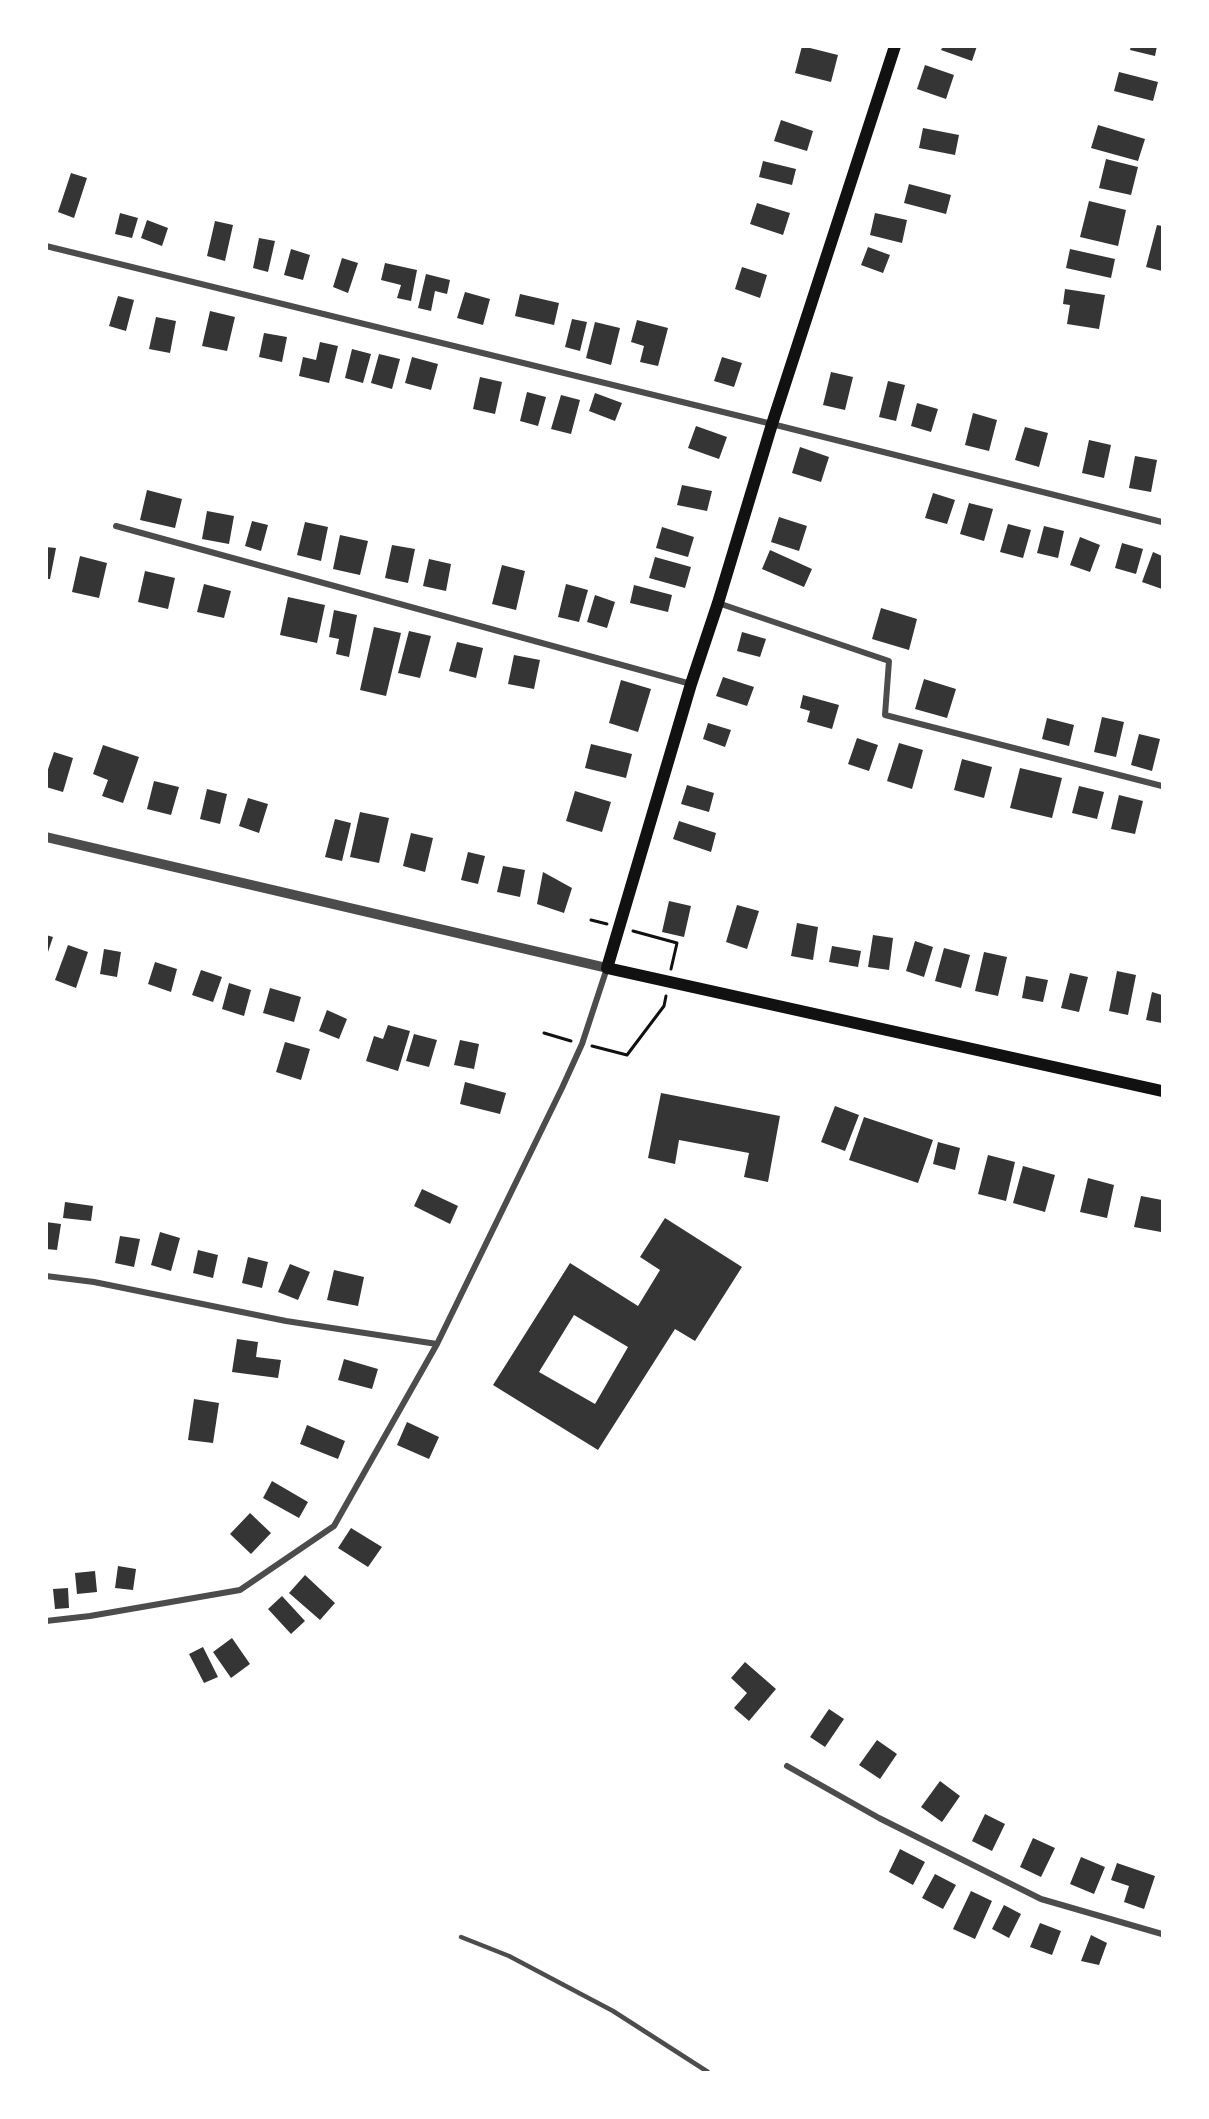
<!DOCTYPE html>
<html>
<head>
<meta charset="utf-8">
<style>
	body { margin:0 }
	#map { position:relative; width:1209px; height:2119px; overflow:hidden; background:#fff; font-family:Ubuntu,sans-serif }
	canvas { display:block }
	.frame { position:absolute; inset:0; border:48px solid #fff; pointer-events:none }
</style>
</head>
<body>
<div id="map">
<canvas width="1209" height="2119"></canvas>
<div class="frame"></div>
</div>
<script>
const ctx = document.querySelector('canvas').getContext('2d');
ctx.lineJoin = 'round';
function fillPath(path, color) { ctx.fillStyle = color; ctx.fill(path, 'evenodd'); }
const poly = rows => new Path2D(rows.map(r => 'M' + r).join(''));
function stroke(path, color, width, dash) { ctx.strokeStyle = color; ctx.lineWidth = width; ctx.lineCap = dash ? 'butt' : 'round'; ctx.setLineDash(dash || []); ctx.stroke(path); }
fillPath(poly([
	[802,46,838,55,831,82,795,73],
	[943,46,977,46,972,61,941,50],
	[1131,46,1157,46,1155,56,1130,50],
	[925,65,954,75,946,99,917,89],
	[1119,72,1158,82,1153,101,1114,91],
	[781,120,813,131,807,151,774,141],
	[1098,125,1145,139,1138,161,1091,148],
	[923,128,959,135,955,155,919,148],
	[1106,159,1138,167,1131,195,1099,188],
	[763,161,796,169,792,185,759,177],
	[71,173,87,178,74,218,58,212],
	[909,184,951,195,946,214,904,203],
	[1089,201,1126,210,1118,246,1080,237],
	[757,203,790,213,783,235,750,224],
	[120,213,138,218,132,238,115,234],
	[875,213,907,220,902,243,870,235],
	[147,220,168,228,162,246,141,238],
	[215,221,233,225,225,261,207,256],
	[1157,225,1162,226,1162,271,1146,267],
	[259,238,275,241,268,272,253,268],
	[868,247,890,255,883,273,861,265],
	[291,249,310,255,303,280,284,275],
	[1070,249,1115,259,1111,278,1066,268],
	[342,258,358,263,348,293,333,287],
	[385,263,417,270,411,301,397,298,401,285,381,280],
	[742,267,767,275,760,298,735,289],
	[426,274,450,280,447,294,435,291,431,311,418,308],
	[1065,289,1105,295,1099,329,1067,324,1070,305,1063,304],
	[465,292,490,299,483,325,457,318],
	[520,294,559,303,554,325,515,316],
	[118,296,134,300,126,331,109,326],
	[210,311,235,317,227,351,202,346],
	[156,317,176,321,170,353,149,349],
	[572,319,587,322,580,351,565,347],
	[637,320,668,328,658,366,640,362,644,346,631,342],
	[595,322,620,328,611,365,586,358],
	[264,333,287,337,282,362,259,357],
	[320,342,338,346,329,383,299,376,303,357,316,360],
	[352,349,371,354,363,383,345,378],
	[379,354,400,359,392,389,371,383],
	[412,357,438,364,431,390,405,383],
	[722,357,742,363,734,387,714,381],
	[831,372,853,377,845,410,823,405],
	[480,377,502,382,495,414,473,409],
	[888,381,905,385,896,421,879,417],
	[527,392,546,397,538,426,520,421],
	[595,393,622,403,615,421,589,411],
	[561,395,580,400,571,434,551,429],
	[917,403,938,409,931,432,911,426],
	[973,413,997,420,989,451,965,445],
	[696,426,727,437,719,459,688,448],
	[1025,427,1048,433,1039,467,1015,460],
	[1089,440,1111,445,1104,478,1082,473],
	[800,447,829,457,821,482,792,473],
	[1135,456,1157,460,1151,492,1129,488],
	[682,485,712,491,707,511,677,505],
	[147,490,182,499,175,528,140,520],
	[933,493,955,500,947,524,925,518],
	[969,503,993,509,984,541,960,534],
	[207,511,234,516,229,544,202,539],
	[779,517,807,526,799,551,771,542],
	[252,521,268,525,261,551,245,546],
	[305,522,328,527,321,561,297,555],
	[1008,524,1031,530,1023,558,1000,552],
	[1044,526,1064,531,1058,558,1037,553],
	[662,527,694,537,688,557,656,548],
	[340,535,368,541,360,575,333,569],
	[1080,537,1100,545,1090,572,1070,565],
	[1122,543,1143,549,1136,574,1115,568],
	[392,545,415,549,408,583,385,578],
	[46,547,56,548,50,579,46,579],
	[770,550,812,569,804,587,762,569],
	[1153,552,1162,556,1162,589,1142,582],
	[80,556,107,563,99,598,72,592],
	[655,557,691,567,685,588,649,578],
	[429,559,451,564,446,591,423,586],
	[502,565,525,571,516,610,492,604],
	[145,571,175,578,168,609,138,602],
	[204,584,231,591,224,618,197,612],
	[566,584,588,590,579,622,558,617],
	[634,585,672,595,668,612,630,603],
	[595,595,615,602,607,628,587,622],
	[288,597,325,605,317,643,280,635],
	[881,608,917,619,909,650,872,639],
	[334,610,357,615,349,657,336,654,339,639,329,637],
	[374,627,401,633,386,696,360,690],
	[409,631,431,636,420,678,398,673],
	[742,632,766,639,760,657,737,651],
	[457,642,483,648,476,678,449,671],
	[514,655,540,660,534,689,508,684],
	[723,677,754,687,747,706,716,696],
	[924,679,956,689,947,718,915,709],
	[621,680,651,689,638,732,609,723],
	[803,695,839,705,832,729,807,722,810,711,800,708],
	[1102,717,1124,722,1116,757,1094,752],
	[1047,718,1074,725,1069,746,1042,739],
	[708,723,731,730,725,747,703,739],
	[1139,734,1160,739,1152,771,1131,765],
	[857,738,878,745,869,771,848,764],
	[899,743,923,750,912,789,887,781],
	[591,744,632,754,626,778,585,768],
	[103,745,139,757,123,803,102,796,108,780,93,774],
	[54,752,73,758,63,792,46,787,46,775],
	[962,759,992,767,984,798,954,790],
	[1020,768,1062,778,1052,818,1010,808],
	[154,781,179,787,171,815,147,809],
	[687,785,714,793,709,812,681,804],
	[1079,786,1104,792,1097,819,1072,813],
	[207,789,227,794,220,824,200,819],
	[575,791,611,802,602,832,566,821],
	[1119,795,1143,801,1135,834,1111,829],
	[248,798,268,804,259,833,239,826],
	[360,812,389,818,379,863,350,857],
	[335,819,351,823,342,861,325,857],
	[679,821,716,833,711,852,673,839],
	[411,833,433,838,425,872,403,866],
	[468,852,485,856,478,884,461,880],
	[503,866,525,870,520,897,497,892],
	[543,872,572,888,564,913,537,904],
	[669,901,691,906,684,937,662,932],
	[737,905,759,911,747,949,726,942],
	[797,923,818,927,813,960,791,956],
	[46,935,53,937,47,955,46,955],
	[873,935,893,938,889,970,868,967],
	[915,941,933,947,924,977,906,971],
	[68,945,88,952,76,988,55,980],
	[832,946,861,951,858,967,829,962],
	[944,948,970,955,961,988,935,981],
	[104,949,121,952,117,977,100,974],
	[984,952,1007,957,998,996,975,991],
	[155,962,177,969,171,992,148,984],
	[201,970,222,977,213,1002,192,995],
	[1117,971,1136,975,1128,1015,1109,1011],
	[1070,973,1088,977,1079,1012,1061,1008],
	[1026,976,1048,980,1043,1002,1022,998],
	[229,983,251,990,244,1016,222,1009],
	[270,988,301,997,294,1022,263,1013],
	[1152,992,1162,995,1162,1023,1146,1020],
	[327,1010,347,1019,339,1039,319,1031],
	[388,1025,410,1031,398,1071,366,1061,374,1036,383,1039],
	[414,1034,437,1040,429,1067,406,1061],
	[460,1040,479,1044,474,1069,454,1065],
	[285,1042,310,1049,301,1080,276,1072],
	[465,1082,506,1093,500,1114,460,1104],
	[661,1093,780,1116,768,1182,744,1177,749,1153,679,1140,675,1164,648,1158],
	[835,1106,859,1115,845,1151,821,1142],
	[864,1117,933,1140,918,1183,849,1160],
	[938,1142,960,1148,955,1170,933,1164],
	[988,1155,1015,1162,1006,1201,978,1194],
	[1023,1166,1055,1175,1045,1212,1013,1203],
	[1088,1178,1114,1185,1107,1218,1080,1212],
	[422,1189,458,1206,450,1224,414,1206],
	[1141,1196,1162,1200,1161,1232,1134,1227],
	[65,1202,93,1206,91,1221,63,1218],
	[665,1218,742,1267,695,1341,675,1329,598,1450,493,1385,570,1263,638,1306,660,1270,640,1257],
	[574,1315,628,1347,595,1404,539,1372],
	[46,1222,61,1224,57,1250,46,1249],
	[160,1232,180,1238,171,1271,151,1265],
	[120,1236,140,1239,134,1267,115,1263],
	[198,1250,218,1255,213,1278,193,1273],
	[248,1257,268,1262,262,1288,242,1283],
	[290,1264,310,1272,298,1300,278,1292],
	[334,1270,364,1277,358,1306,327,1300],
	[237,1339,258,1342,256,1357,281,1360,278,1378,232,1372],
	[344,1359,378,1369,372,1389,338,1380],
	[194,1399,219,1403,213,1443,188,1440],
	[407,1422,439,1437,429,1459,397,1445],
	[307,1425,345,1441,338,1459,300,1444],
	[272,1481,308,1502,299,1518,263,1498],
	[250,1513,271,1533,251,1554,230,1534],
	[351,1528,382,1547,368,1567,338,1548],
	[118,1566,136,1569,133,1590,115,1588],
	[95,1571,97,1592,77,1594,75,1573],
	[305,1575,335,1603,320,1620,289,1593],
	[68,1588,69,1608,55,1609,53,1589],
	[282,1596,305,1621,291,1634,268,1609],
	[232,1638,250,1664,231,1678,213,1652],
	[203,1647,218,1677,204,1683,189,1654],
	[745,1662,776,1689,749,1721,734,1708,747,1693,731,1678],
	[829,1709,844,1719,825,1747,810,1737],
	[877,1740,897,1754,880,1779,859,1765],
	[940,1781,960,1796,942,1822,921,1807],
	[985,1814,1005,1824,992,1851,972,1841],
	[1033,1838,1055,1848,1041,1877,1020,1867],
	[900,1849,925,1862,913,1885,889,1872],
	[1081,1857,1105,1867,1094,1894,1070,1884],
	[1117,1863,1155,1876,1144,1909,1124,1902,1129,1886,1111,1880],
	[935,1874,956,1885,943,1909,922,1898],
	[971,1891,992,1901,975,1939,953,1929],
	[1004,1905,1021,1914,1009,1938,992,1929],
	[1040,1923,1061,1931,1052,1955,1030,1947],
	[1091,1935,1107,1943,1099,1965,1081,1961]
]), '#353535');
stroke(poly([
	[591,920,607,924],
	[633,931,677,943,671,969],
	[544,1033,571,1041],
	[592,1046,627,1055,664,1006,666,996]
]), '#111', 3);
stroke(poly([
	[461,1937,509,1956,613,2011,708,2072]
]), '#4c4c4c', 4.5);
stroke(poly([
	[46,246,772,424,1162,522],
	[116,526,691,684],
	[718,603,889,661,885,715,1162,786],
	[46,1276,94,1282,286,1321,437,1344],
	[46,1621,90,1616,240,1590,334,1526,437,1344,562,1088,582,1044,607,968],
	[787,1766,879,1818,1041,1899,1162,1934]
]), '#4c4c4c', 6);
stroke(poly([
	[46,837,607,968]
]), '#4c4c4c', 10);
stroke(poly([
	[895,46,772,424,718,603,691,684,607,968,1162,1091]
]), '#111', 12);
</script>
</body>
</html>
